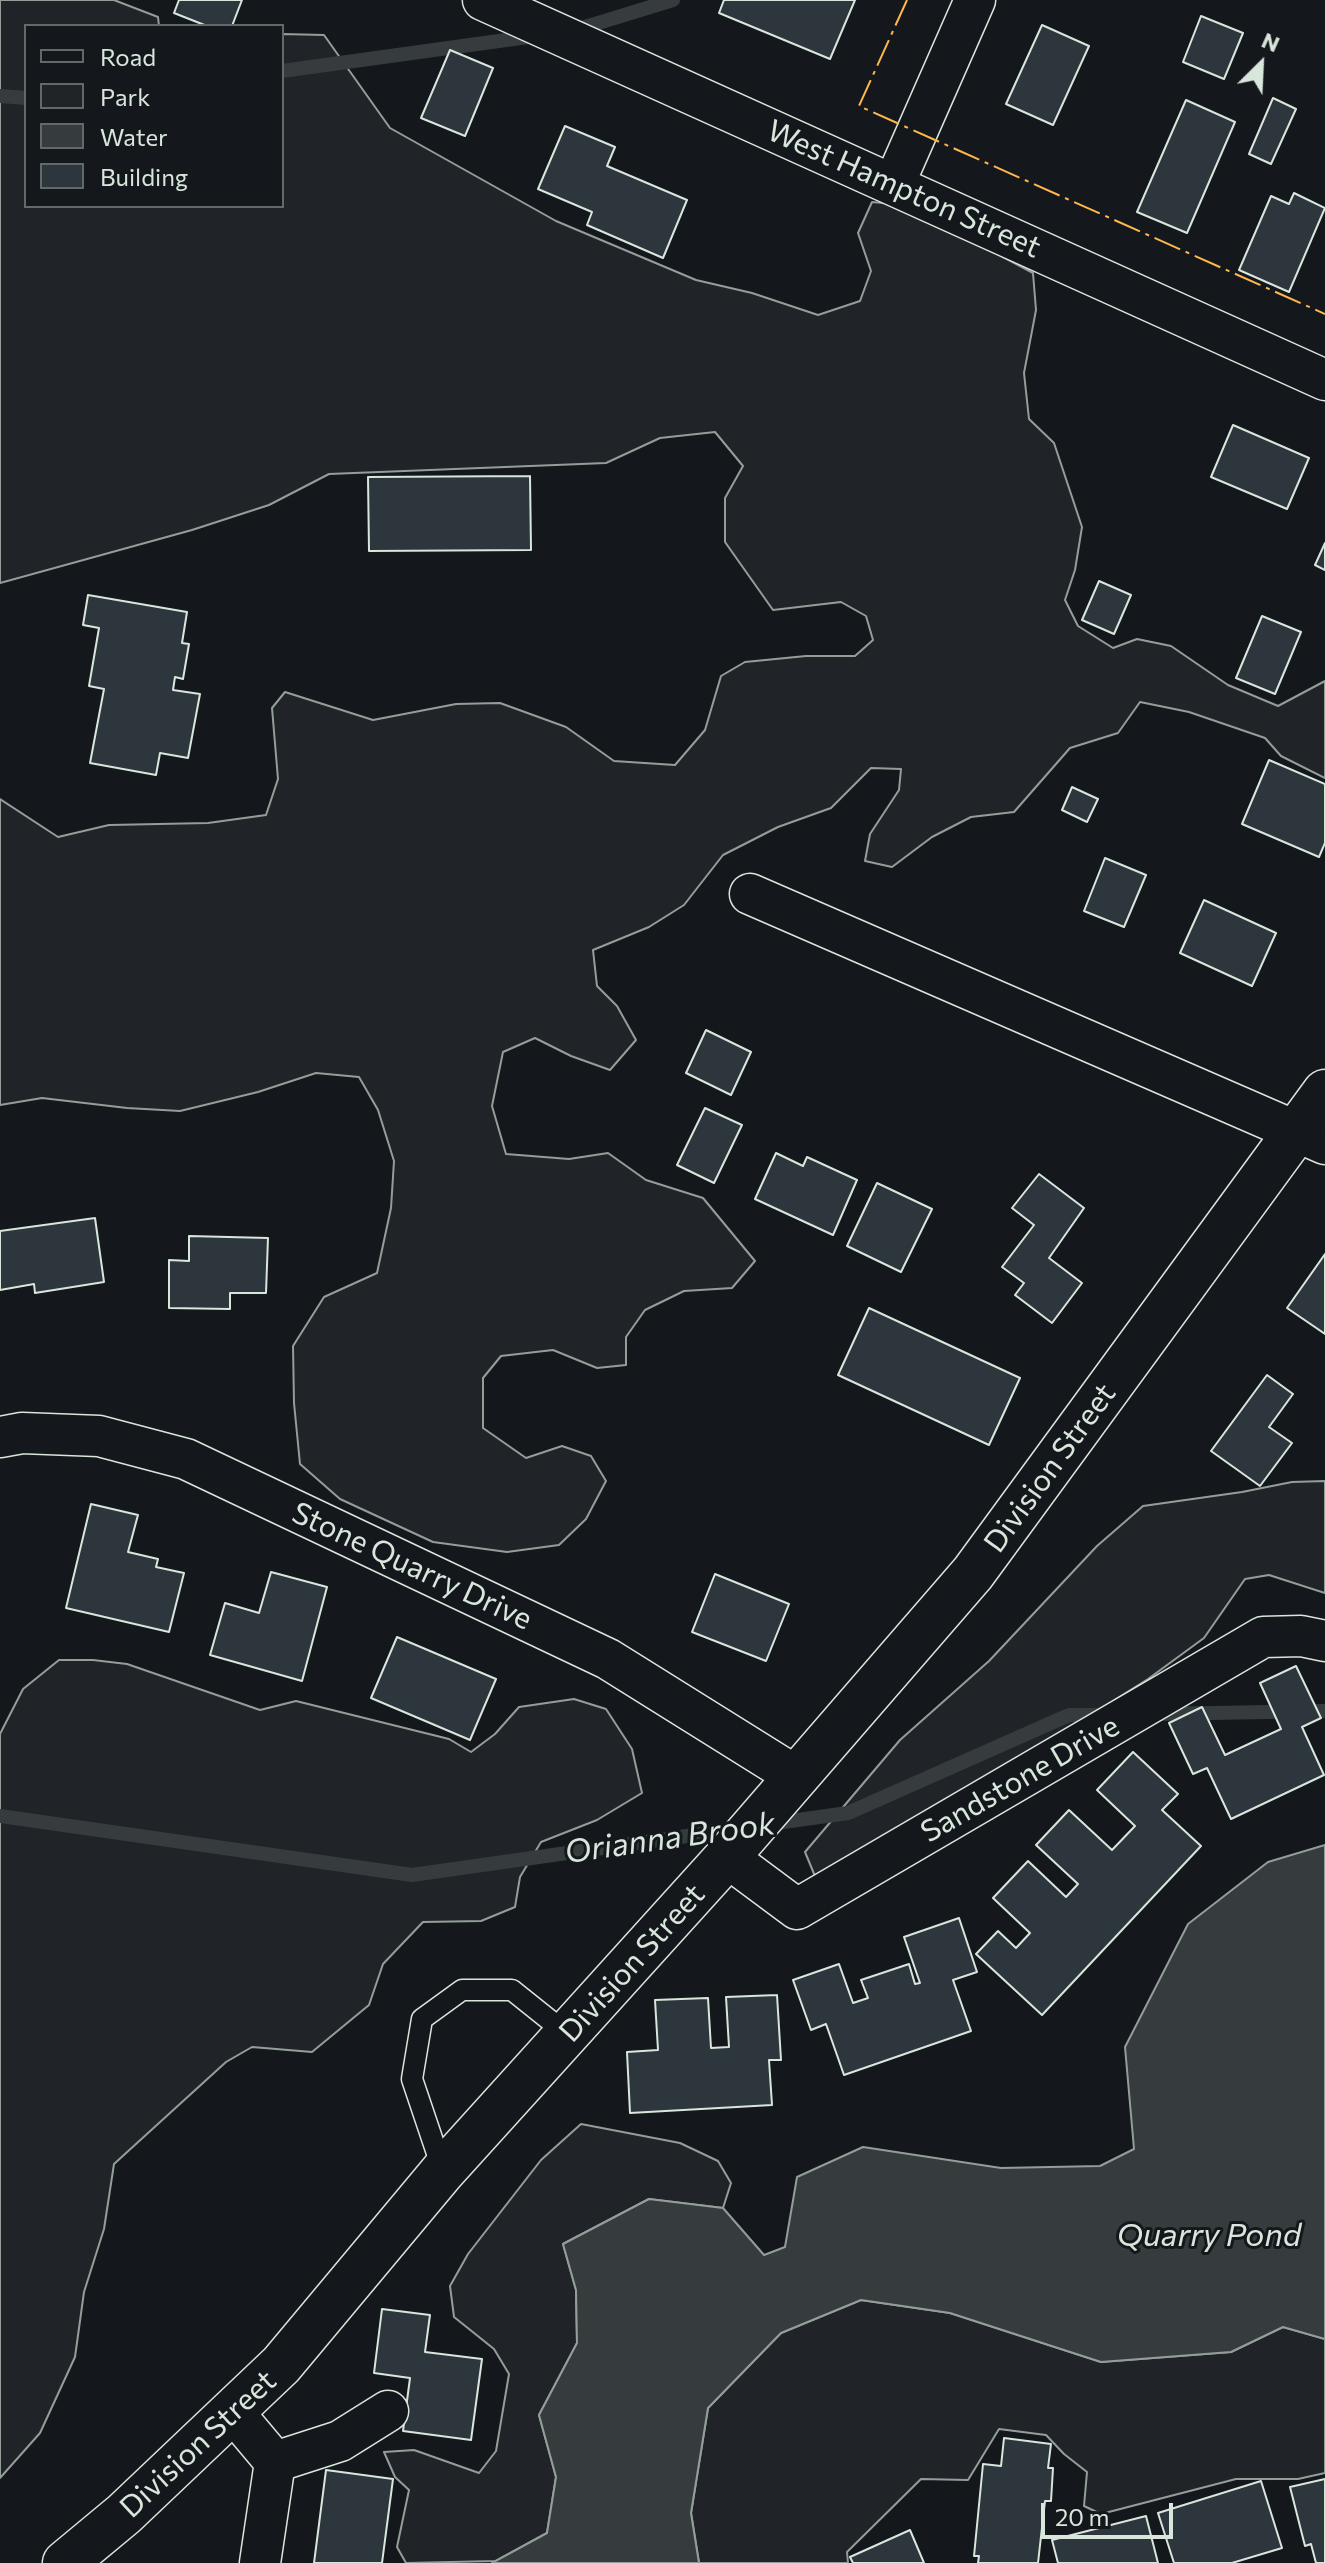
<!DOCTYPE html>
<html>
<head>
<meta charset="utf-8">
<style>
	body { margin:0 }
	#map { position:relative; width:1325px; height:2563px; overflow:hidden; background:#14181c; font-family:Commissioner,sans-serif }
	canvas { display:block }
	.legend { position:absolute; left:24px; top:24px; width:260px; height:184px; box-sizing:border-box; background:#14181c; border:2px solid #626a69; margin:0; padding:10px 14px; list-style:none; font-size:24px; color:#d8e6dc }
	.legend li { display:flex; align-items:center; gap:16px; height:40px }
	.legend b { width:40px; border:2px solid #626a69 }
	.north { position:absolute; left:1221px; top:24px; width:80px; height:80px; -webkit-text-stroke:6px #14181c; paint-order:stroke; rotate:24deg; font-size:22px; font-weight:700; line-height:32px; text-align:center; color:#d8e6dc }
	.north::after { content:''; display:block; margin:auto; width:28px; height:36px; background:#d8e6dc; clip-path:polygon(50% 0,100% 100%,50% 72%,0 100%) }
	.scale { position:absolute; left:1041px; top:2503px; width:132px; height:36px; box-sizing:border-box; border:4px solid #d8e6dc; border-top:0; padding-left:10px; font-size:24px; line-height:28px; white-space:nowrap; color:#d8e6dc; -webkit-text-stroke:6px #14181c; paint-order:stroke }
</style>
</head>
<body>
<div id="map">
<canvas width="1325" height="2563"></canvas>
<ul class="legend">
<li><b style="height:10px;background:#14181c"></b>Road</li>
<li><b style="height:22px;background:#202428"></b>Park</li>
<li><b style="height:22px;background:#363b3e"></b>Water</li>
<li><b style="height:22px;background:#2c363c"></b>Building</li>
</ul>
<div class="north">N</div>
<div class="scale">20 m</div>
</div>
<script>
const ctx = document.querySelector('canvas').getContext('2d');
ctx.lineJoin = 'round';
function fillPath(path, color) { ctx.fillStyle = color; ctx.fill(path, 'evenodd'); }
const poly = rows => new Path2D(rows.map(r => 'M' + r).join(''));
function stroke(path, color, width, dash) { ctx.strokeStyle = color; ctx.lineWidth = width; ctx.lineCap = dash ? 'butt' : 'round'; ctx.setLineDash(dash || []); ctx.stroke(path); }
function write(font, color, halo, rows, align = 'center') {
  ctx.font = font + ' Commissioner,sans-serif'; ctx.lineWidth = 6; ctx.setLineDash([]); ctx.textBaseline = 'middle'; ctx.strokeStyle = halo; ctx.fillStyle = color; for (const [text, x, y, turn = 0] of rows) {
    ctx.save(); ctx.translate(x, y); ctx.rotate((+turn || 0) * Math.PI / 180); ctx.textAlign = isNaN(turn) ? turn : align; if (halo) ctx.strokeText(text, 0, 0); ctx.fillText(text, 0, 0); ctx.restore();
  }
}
const green = poly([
	[0,0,114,0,158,17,159,26,26,26,26,206,282,206,282,34,324,35,390,128,556,221,696,280,752,293,818,315,860,301,871,271,858,233,872,202,906,205,1033,273,1036,310,1024,373,1029,419,1054,443,1082,527,1075,570,1065,600,1078,626,1113,648,1137,639,1171,646,1228,685,1278,706,1325,681,1325,778,1281,756,1265,738,1189,712,1140,702,1118,733,1070,748,1014,812,971,817,932,837,892,867,865,861,870,834,899,790,901,769,871,768,831,808,778,827,723,855,684,905,649,927,593,950,597,986,617,1006,636,1040,610,1070,571,1056,535,1038,503,1052,492,1106,506,1154,569,1159,608,1153,646,1180,703,1198,755,1261,732,1288,684,1291,645,1310,626,1337,626,1365,597,1368,553,1350,501,1356,483,1378,483,1428,526,1458,562,1446,591,1456,606,1481,586,1519,559,1545,507,1552,433,1542,340,1499,300,1464,294,1403,293,1346,324,1297,377,1273,391,1208,394,1161,378,1110,359,1077,316,1073,258,1092,180,1111,127,1108,42,1098,0,1105,0,799,58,837,109,825,208,823,266,815,278,779,272,708,285,692,373,720,456,704,500,703,566,727,614,761,675,765,705,730,721,676,745,662,806,656,855,656,873,640,866,616,841,602,773,610,725,542,725,498,743,466,715,432,660,438,606,463,329,474,269,505,192,530,0,583,0,0],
	[1325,1481,1325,1593,1269,1575,1245,1579,1204,1638,1148,1679,981,1784,817,1881,805,1852,900,1740,989,1661,1097,1546,1143,1506,1242,1492,1292,1482,1325,1481],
	[59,1660,93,1660,127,1664,260,1710,296,1701,449,1739,471,1752,495,1734,519,1707,574,1699,606,1709,632,1749,642,1793,597,1820,541,1842,520,1877,515,1907,481,1921,423,1922,383,1964,369,2005,312,2052,252,2047,226,2062,114,2164,104,2229,84,2292,75,2357,40,2433,0,2478,0,1734,23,1689,59,1660],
	[581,2124,680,2143,718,2161,731,2183,723,2208,649,2199,563,2244,576,2290,577,2343,539,2415,556,2477,547,2533,496,2561,406,2563,397,2547,409,2490,395,2477,384,2452,414,2450,479,2473,496,2451,509,2374,494,2349,454,2317,450,2286,468,2254,541,2160,581,2124],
	[861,2300,950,2313,1101,2362,1231,2352,1283,2327,1325,2339,1325,2473,1298,2479,1236,2479,1101,2514,1084,2506,1087,2472,1064,2454,1046,2435,999,2429,968,2480,921,2479,847,2552,848,2563,699,2563,691,2513,708,2408,781,2333,861,2300]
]);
fillPath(green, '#202428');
stroke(green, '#939e99', 2);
const water = poly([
	[1325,1845,1325,2339,1283,2327,1231,2352,1101,2362,950,2313,861,2300,781,2333,708,2408,691,2513,699,2563,492,2563,547,2533,556,2477,539,2415,577,2343,576,2290,563,2244,649,2199,723,2208,764,2255,785,2247,797,2177,863,2147,1001,2168,1100,2166,1134,2149,1125,2047,1188,1924,1268,1862,1325,1845]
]);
fillPath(water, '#363b3e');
stroke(water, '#939e99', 2);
stroke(poly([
	[572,31,673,0],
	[282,71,535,36],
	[0,96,26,98],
	[1155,1714,1325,1711],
	[0,1816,412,1875,736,1829],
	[769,1824,848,1813,1069,1715,1107,1715]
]), '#363b3e', 14);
const building = poly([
	[179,0,242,0,232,26,207,26,174,13,179,0],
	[724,0,855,0,830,59,719,13,724,0],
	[1201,16,1243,33,1224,79,1183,62,1201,16],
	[1042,25,1089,46,1053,125,1006,104,1042,25],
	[450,50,493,68,465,136,421,118,450,50],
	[1273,98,1296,109,1271,164,1249,154,1273,98],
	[1186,100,1235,122,1187,233,1137,212,1186,100],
	[565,126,615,147,607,166,687,200,663,258,587,225,592,212,538,189,565,126],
	[1294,193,1325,208,1289,292,1239,270,1271,196,1289,204,1294,193],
	[1233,425,1309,458,1287,509,1211,477,1233,425],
	[530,476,531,550,369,551,368,477,530,476],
	[1325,543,1325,570,1315,565,1325,543],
	[1099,581,1131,595,1114,634,1082,620,1099,581],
	[88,595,187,612,182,643,189,644,183,679,175,677,173,690,200,694,188,758,160,753,156,775,90,763,104,689,89,686,99,628,83,625,88,595],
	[1262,616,1301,632,1275,694,1236,678,1262,616],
	[1269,760,1325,784,1325,843,1319,857,1242,824,1269,760],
	[1072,787,1098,799,1087,822,1062,810,1072,787],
	[1105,858,1146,875,1124,927,1084,911,1105,858],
	[1204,900,1276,933,1252,986,1180,953,1204,900],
	[706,1030,751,1052,731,1095,686,1073,706,1030],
	[705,1108,742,1125,714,1183,677,1165,705,1108],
	[776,1153,803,1166,807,1157,857,1180,833,1235,755,1199,776,1153],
	[1039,1174,1084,1208,1049,1258,1082,1283,1052,1323,1015,1295,1024,1283,1002,1267,1034,1225,1012,1208,1039,1174],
	[877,1183,932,1209,901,1272,847,1246,877,1183],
	[95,1218,104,1282,35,1293,34,1284,0,1290,0,1231,95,1218],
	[189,1236,268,1238,266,1293,230,1293,230,1309,169,1308,169,1260,189,1261,189,1236],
	[1325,1254,1325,1334,1287,1308,1325,1254],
	[869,1308,1020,1378,989,1445,838,1375,869,1308],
	[1267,1375,1293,1394,1269,1427,1292,1443,1260,1486,1211,1451,1267,1375],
	[91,1504,138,1515,128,1552,158,1559,156,1567,184,1573,169,1632,66,1608,91,1504],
	[271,1572,327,1587,302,1681,210,1655,225,1603,259,1613,271,1572],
	[715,1574,789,1604,766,1661,692,1632,715,1574],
	[397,1637,496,1679,470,1740,371,1698,397,1637],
	[1296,1666,1321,1718,1302,1727,1324,1775,1231,1819,1207,1768,1193,1774,1169,1723,1202,1707,1225,1755,1281,1729,1260,1683,1296,1666],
	[1133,1752,1178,1794,1162,1810,1201,1846,1042,2015,976,1954,998,1931,1016,1948,1030,1933,993,1898,1028,1861,1066,1897,1078,1884,1036,1845,1069,1810,1112,1850,1135,1826,1097,1790,1133,1752],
	[959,1918,977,1972,953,1980,971,2031,844,2075,826,2024,811,2030,793,1980,839,1964,853,2003,868,1998,861,1980,909,1964,915,1984,920,1983,904,1937,959,1918],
	[777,1995,781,2060,769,2060,772,2105,630,2113,627,2052,658,2050,655,2000,708,1998,711,2048,729,2047,726,1997,777,1995],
	[382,2309,430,2315,425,2352,482,2359,471,2440,403,2431,410,2378,374,2373,382,2309],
	[1004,2438,1051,2444,1048,2468,1053,2468,1051,2501,1045,2501,1038,2563,978,2563,979,2556,974,2556,983,2464,1001,2466,1004,2438],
	[326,2470,393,2479,382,2563,314,2563,326,2470],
	[1325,2479,1325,2563,1316,2563,1311,2544,1305,2546,1290,2487,1325,2479],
	[1261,2481,1282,2548,1232,2563,1174,2563,1158,2513,1261,2481],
	[1146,2516,1158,2563,1058,2563,1052,2540,1146,2516],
	[910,2530,924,2563,853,2563,850,2557,910,2530]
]);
fillPath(building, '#2c363c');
stroke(building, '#d8e6dc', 2);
const lane = poly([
	[443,2171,412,2079,422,2019,462,1990,512,1990,567,2034]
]);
const street = poly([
	[483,0,1325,380],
	[894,184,975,0],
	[750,894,1325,1144],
	[0,1437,22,1433,99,1436,186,1459,608,1659,797,1777],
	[727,1857,797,1909,1263,1637,1301,1636,1325,1641],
	[233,2412,275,2462,260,2563],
	[275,2462,340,2441,388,2411]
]);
const secondary = poly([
	[65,2563,124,2514,281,2365,443,2171,727,1857,973,1573,1325,1092]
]);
stroke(lane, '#d8e6dc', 23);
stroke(street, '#d8e6dc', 43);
stroke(secondary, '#d8e6dc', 47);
stroke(lane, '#14181c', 20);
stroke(street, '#14181c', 40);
stroke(secondary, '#14181c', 44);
stroke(poly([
	[907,0,859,106,1325,314]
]), '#ffb74d', 2, [28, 6, 4, 6]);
write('30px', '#d8e6dc', '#14181c', [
	["West Hampton Street",904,189,24],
	["Division Street",1050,1468,-54],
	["Stone Quarry Drive",412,1566,25],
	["Sandstone Drive",1020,1779,-30],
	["Division Street",632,1963,-48],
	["Division Street",198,2444,-43]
]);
write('italic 32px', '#d8e6dc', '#14181c', [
	["Orianna Brook",670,1838,-8],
	["Quarry Pond",1209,2235]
]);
</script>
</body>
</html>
